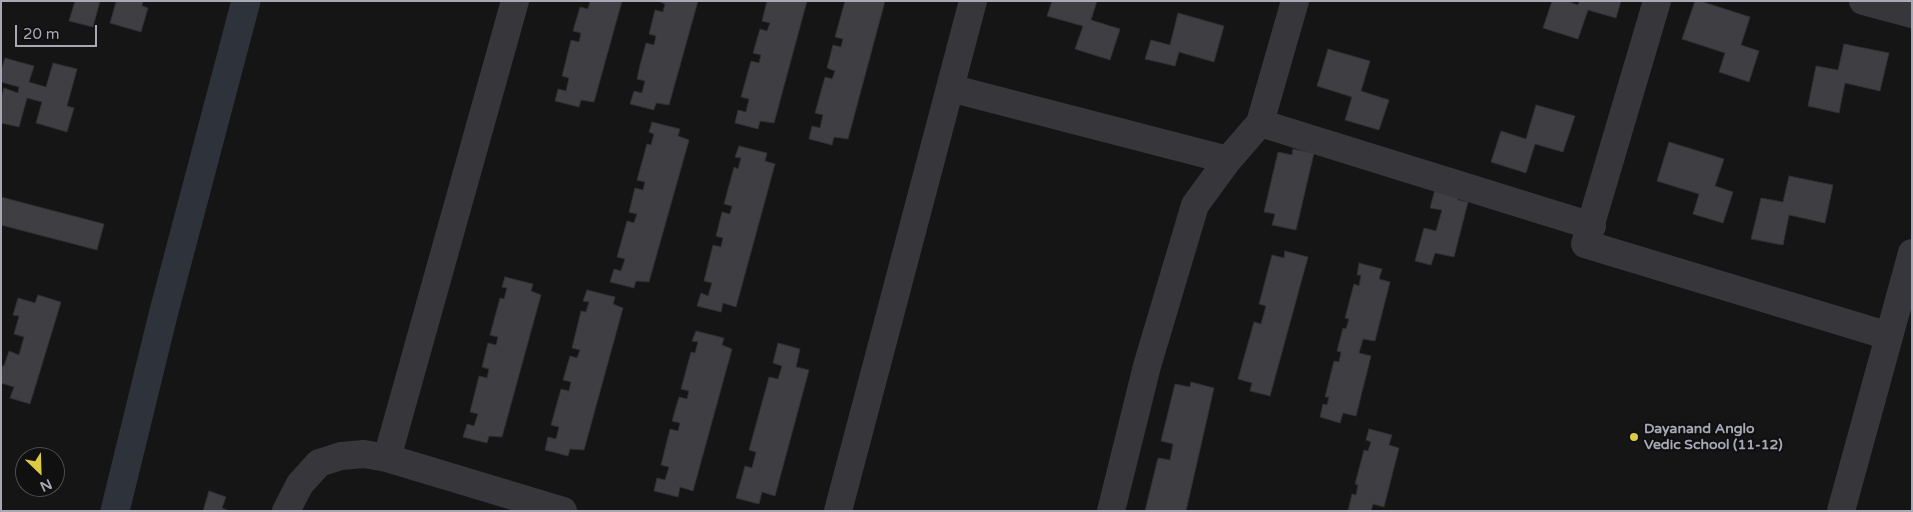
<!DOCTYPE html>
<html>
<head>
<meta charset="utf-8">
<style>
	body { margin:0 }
	#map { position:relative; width:1913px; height:512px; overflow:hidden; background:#151516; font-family:"Varela Round",sans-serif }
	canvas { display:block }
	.frame { position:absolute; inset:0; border:2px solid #a8a9b5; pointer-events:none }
	.north { position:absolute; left:15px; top:447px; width:50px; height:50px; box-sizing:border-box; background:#101011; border:1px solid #4d4d53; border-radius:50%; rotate:156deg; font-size:14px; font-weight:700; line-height:20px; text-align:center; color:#a8a9b5 }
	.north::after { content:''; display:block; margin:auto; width:18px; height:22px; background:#decb44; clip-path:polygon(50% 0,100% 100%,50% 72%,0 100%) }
	.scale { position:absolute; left:15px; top:25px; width:82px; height:22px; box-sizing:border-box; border:2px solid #a8a9b5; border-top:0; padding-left:6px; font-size:15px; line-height:18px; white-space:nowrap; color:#a8a9b5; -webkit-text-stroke:4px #101011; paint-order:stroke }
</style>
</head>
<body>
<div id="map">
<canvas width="1913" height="512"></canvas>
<div class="frame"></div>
<div class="north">N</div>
<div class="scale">20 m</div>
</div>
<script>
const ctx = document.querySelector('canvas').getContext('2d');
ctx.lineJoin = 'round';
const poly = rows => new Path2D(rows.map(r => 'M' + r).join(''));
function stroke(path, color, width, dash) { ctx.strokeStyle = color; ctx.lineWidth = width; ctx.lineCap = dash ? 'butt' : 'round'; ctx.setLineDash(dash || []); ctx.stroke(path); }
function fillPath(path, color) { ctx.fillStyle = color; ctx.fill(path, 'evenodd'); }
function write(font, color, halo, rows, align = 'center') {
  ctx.font = font + ' "Varela Round",sans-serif'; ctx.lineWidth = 4.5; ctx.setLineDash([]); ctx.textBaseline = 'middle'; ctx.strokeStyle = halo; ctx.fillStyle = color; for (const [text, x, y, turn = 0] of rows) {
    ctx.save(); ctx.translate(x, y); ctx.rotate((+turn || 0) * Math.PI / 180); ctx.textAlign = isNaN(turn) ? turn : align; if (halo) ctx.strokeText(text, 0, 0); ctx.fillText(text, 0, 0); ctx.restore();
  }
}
stroke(poly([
	[115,511,163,315,246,1]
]), '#2e323b', 29);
const building = poly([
	[75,1,100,1,93,27,69,21,75,1],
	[113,1,143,1,142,6,148,8,141,32,110,23,116,2,113,1],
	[590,1,622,1,594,102,581,100,579,107,555,101,558,89,566,91,569,78,562,76,571,40,579,42,581,33,573,31,580,7,588,9,590,1],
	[658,1,698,1,669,105,656,103,654,110,630,104,634,91,642,93,645,81,637,79,640,65,646,43,654,45,656,36,649,34,655,10,663,12,665,4,658,1],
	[767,1,807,1,774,123,760,121,758,129,735,123,738,110,746,112,749,99,741,97,751,61,759,63,761,55,753,53,760,29,767,31,770,23,762,21,767,1],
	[845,1,885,1,848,139,834,137,832,145,809,139,812,126,820,128,823,115,815,113,825,77,832,79,835,71,827,68,833,45,841,47,843,39,835,37,845,1],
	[1052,1,1097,1,1091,20,1120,29,1110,60,1075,49,1083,26,1047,16,1052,1],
	[1552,1,1567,1,1578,5,1579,1,1621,1,1616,18,1588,10,1578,39,1543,28,1552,1],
	[1695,1,1700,1,1750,17,1741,45,1759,51,1749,82,1719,72,1725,53,1682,39,1695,1],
	[1178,13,1224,26,1214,62,1179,52,1175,66,1145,59,1151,40,1170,45,1178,13],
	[1844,44,1889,53,1880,91,1845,83,1839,113,1808,106,1816,66,1838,70,1844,44],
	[1328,49,1370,61,1361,91,1389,100,1379,130,1345,120,1352,97,1317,86,1328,49],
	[5,58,34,66,29,82,46,87,53,63,77,69,67,106,74,108,67,132,36,123,42,102,27,98,19,127,1,123,1,98,4,88,18,93,19,87,1,82,1,71,5,58],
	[1536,105,1575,116,1563,152,1535,144,1526,173,1491,162,1501,131,1526,139,1536,105],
	[652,122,680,129,678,136,689,140,649,282,636,281,634,288,610,282,614,269,621,271,625,259,617,257,627,221,634,223,637,214,629,212,635,188,643,190,645,182,637,180,647,144,651,145,654,134,649,132,652,122],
	[1669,142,1724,159,1715,186,1733,192,1723,223,1693,214,1699,194,1657,181,1669,142],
	[739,146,767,153,765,161,775,164,736,307,723,303,721,312,697,306,701,293,708,296,712,283,704,281,713,245,721,247,723,238,716,236,722,212,730,214,732,206,724,204,734,167,738,169,741,158,735,157,739,146],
	[1293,149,1314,153,1296,230,1272,225,1275,214,1264,212,1278,152,1292,155,1293,149],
	[1789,176,1833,185,1825,223,1789,215,1783,245,1751,239,1761,198,1783,202,1789,176],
	[1437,182,1461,188,1458,200,1468,202,1454,257,1435,253,1431,265,1415,261,1424,228,1436,231,1442,210,1430,208,1437,182],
	[1,197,104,224,97,250,1,225,1,197],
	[1285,251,1308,257,1270,396,1250,391,1252,383,1238,379,1254,322,1261,324,1266,306,1259,304,1272,255,1284,258,1285,251],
	[1359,263,1382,269,1379,279,1390,282,1375,341,1363,339,1359,353,1371,356,1356,416,1343,413,1340,423,1320,417,1323,404,1327,405,1329,397,1325,397,1334,361,1339,362,1341,352,1337,351,1343,328,1346,329,1349,319,1345,318,1354,284,1359,286,1361,275,1357,275,1359,263],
	[505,277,533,284,531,291,541,295,502,437,489,436,487,443,463,437,467,424,474,426,478,414,470,412,479,376,487,378,489,369,482,367,488,343,496,345,498,337,490,335,500,298,504,299,507,288,502,287,505,277],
	[587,290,615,297,613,304,623,308,584,450,570,449,568,456,545,450,548,437,556,439,559,427,551,425,561,389,569,391,571,382,563,380,570,356,577,358,580,350,572,348,581,311,586,312,589,302,583,301,587,290],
	[38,295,61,302,30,404,10,398,14,387,1,383,1,366,4,366,9,351,19,355,24,337,14,334,19,316,13,315,18,298,35,303,38,295],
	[696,331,724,338,722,345,732,349,693,491,680,487,678,497,654,491,657,478,665,480,669,467,661,465,670,429,678,431,680,423,672,421,679,397,687,399,689,391,681,389,691,352,695,353,698,342,692,341,696,331],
	[778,343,800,349,796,367,809,370,775,496,762,492,759,504,736,498,745,466,752,468,756,452,749,450,769,377,778,379,782,366,773,363,778,343],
	[1191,382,1214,388,1186,511,1145,511,1158,458,1170,460,1173,444,1161,441,1175,384,1190,387,1191,382],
	[1369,429,1392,435,1389,445,1399,448,1384,507,1373,504,1371,511,1348,511,1352,494,1356,495,1358,485,1355,484,1364,450,1368,451,1371,442,1366,440,1369,429],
	[209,491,226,497,222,508,230,511,203,511,209,491]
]);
fillPath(building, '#3f3f43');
stroke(building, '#302f32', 1);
stroke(poly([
	[515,1,387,458,563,511],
	[1657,1,1585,244,1889,336],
	[1863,1,1912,14],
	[950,88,1228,160],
	[1260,123,1592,226],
	[286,511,300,484,319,463,341,456,364,454,387,458],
	[838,511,973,1],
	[1111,511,1147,366,1195,205,1228,160,1260,123,1295,1],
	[1841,511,1912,253]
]), '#36363b', 28);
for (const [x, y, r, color] of [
	[1634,437,5,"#decb44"]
]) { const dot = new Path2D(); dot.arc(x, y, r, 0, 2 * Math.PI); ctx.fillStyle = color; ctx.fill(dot); stroke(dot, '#101011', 2); }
write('bold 14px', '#a8a9b5', '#101011', [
	["Dayanand Anglo",1644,429],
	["Vedic School (11-12)",1644,445]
], 'left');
</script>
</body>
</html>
